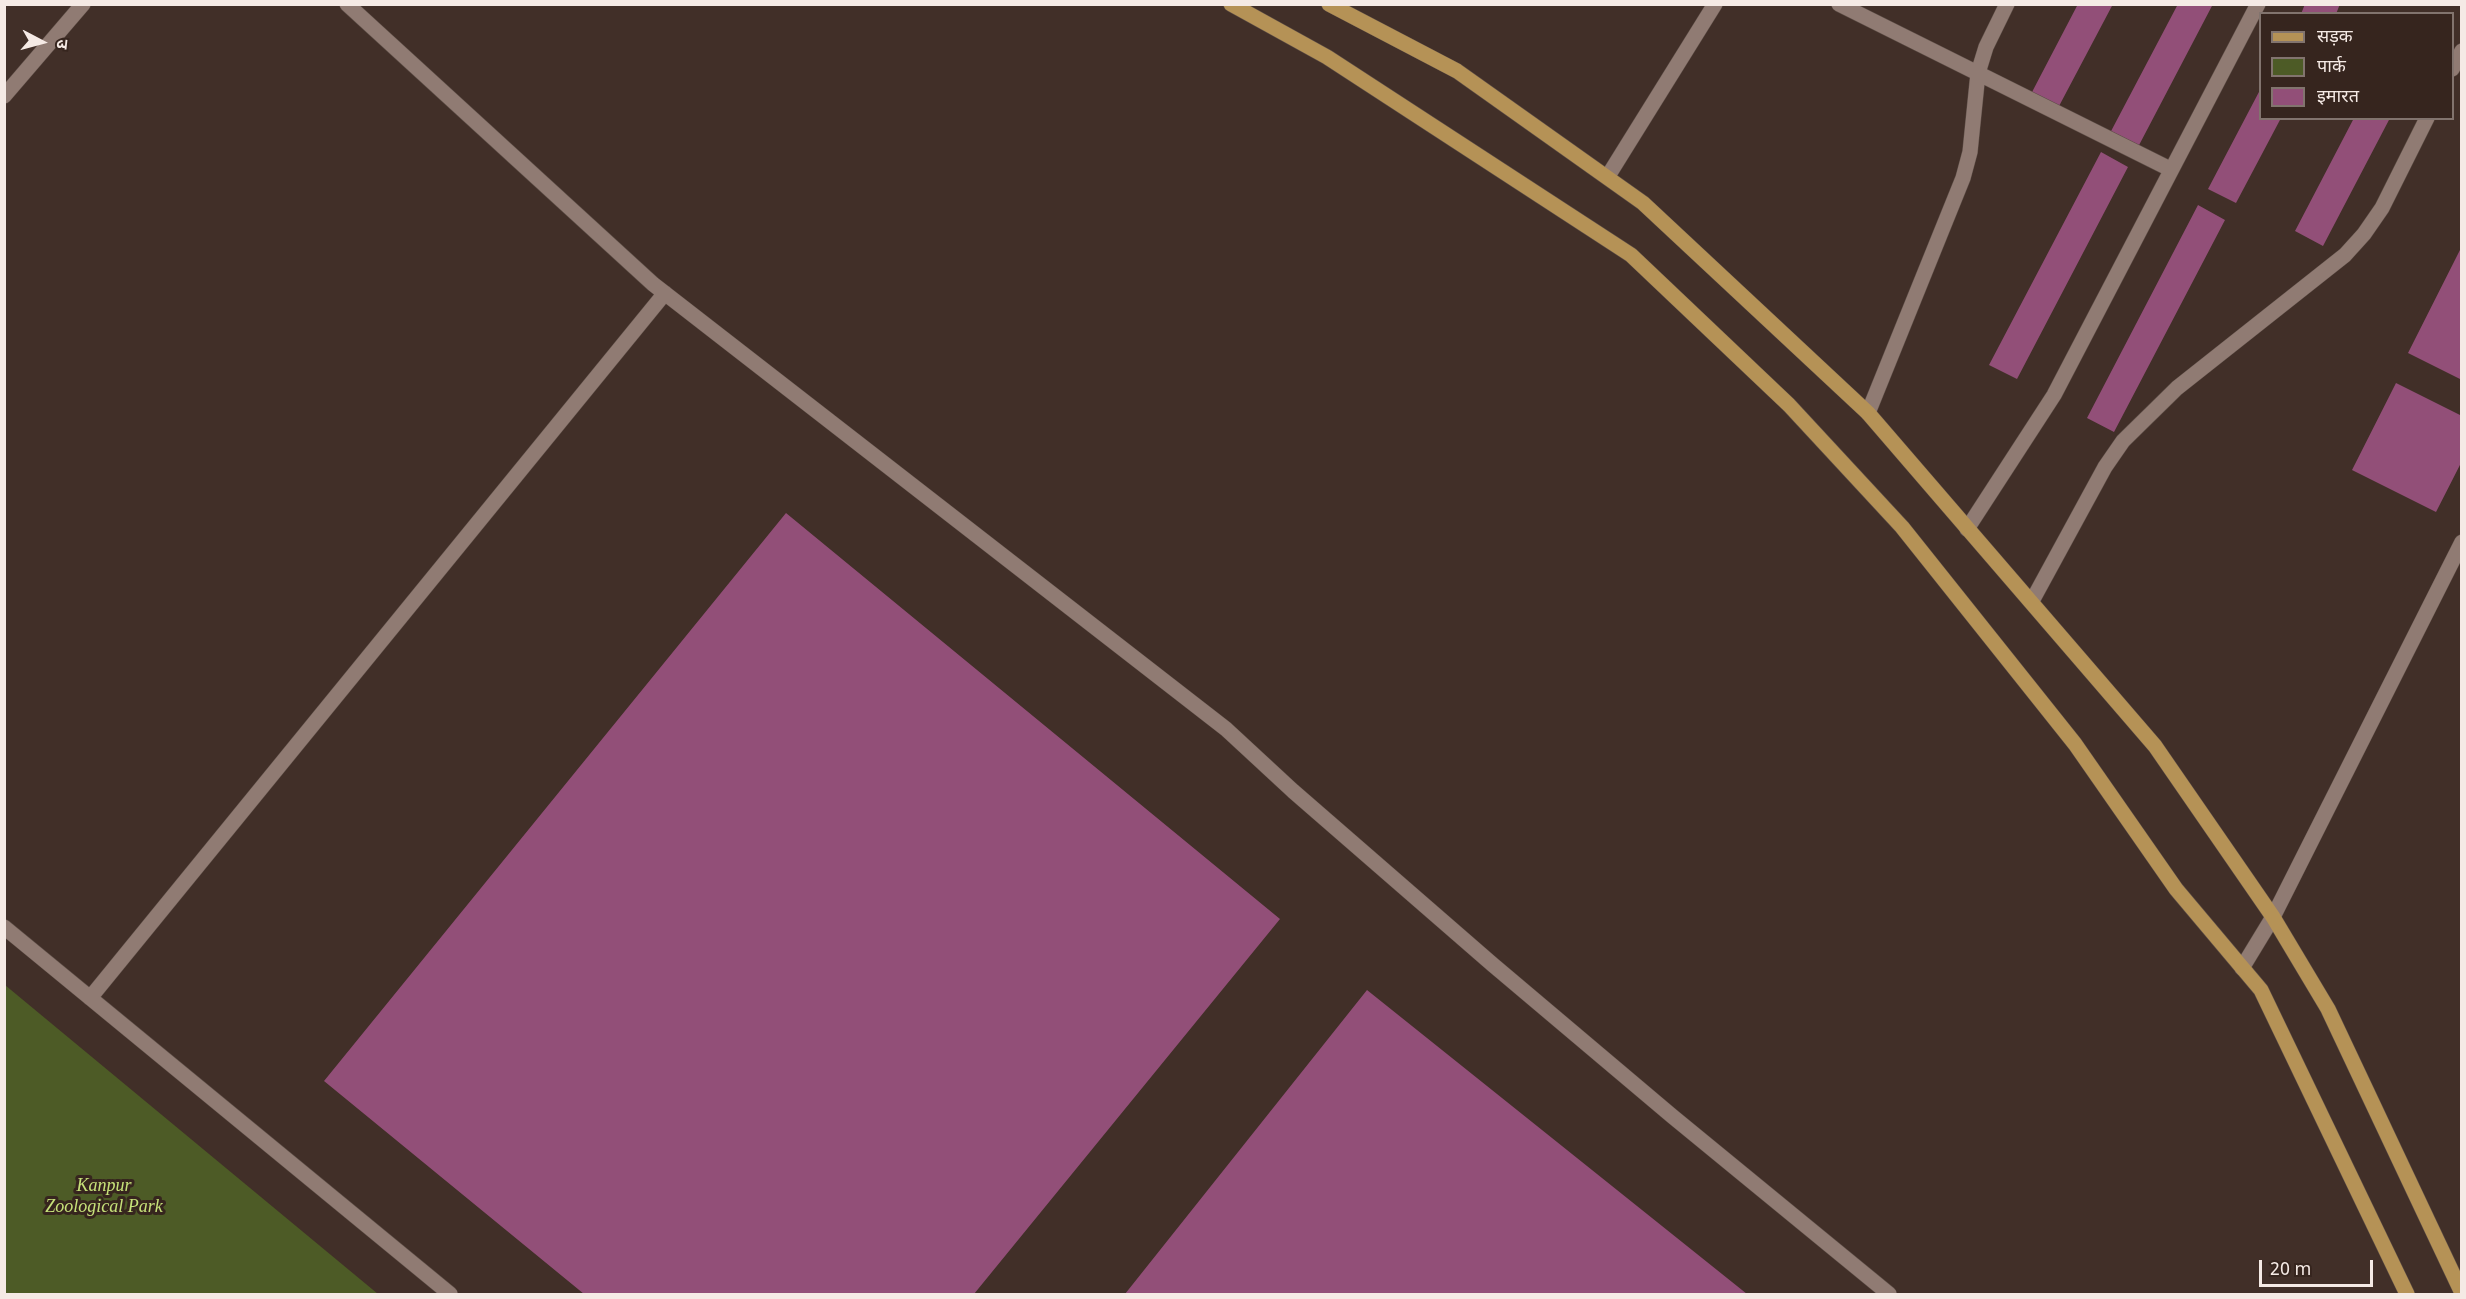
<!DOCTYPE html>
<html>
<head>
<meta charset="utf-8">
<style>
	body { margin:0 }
	#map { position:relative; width:2466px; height:1299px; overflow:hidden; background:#412f28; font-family:Georgia,"Noto Sans Devanagari",serif }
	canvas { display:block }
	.frame { position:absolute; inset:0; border:6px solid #f5eae5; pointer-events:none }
	.legend { position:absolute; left:2259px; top:12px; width:195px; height:108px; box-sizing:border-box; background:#36251e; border:2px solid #82746e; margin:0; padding:8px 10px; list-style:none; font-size:18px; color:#f5eae5 }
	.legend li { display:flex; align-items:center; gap:12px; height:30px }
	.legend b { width:30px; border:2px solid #82746e }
	.north { position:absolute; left:12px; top:12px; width:60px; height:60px; -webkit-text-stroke:4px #36251e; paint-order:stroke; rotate:96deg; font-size:16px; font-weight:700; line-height:24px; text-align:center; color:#f5eae5 }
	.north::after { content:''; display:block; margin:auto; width:21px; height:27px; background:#f5eae5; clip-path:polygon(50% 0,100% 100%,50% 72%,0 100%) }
	.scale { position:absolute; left:2259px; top:1260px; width:114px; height:27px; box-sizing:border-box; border:3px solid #f5eae5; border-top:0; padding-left:8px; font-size:18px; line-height:21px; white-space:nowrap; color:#f5eae5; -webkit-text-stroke:4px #36251e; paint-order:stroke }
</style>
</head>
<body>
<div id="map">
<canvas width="2466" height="1299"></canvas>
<div class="frame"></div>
<ul class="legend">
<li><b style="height:8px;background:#b59256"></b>सड़क</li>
<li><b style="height:16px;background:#4d5b26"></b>पार्क</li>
<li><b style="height:16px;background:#924f78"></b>इमारत</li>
</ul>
<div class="north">उ</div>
<div class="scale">20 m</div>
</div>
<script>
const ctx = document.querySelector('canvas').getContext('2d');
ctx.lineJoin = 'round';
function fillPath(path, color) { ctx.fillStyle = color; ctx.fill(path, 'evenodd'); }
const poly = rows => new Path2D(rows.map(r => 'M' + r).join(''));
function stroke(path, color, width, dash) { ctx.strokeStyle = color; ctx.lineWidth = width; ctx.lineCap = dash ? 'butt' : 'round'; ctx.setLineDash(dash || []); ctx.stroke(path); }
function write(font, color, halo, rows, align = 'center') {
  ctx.font = font + ' Georgia,serif'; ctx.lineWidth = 6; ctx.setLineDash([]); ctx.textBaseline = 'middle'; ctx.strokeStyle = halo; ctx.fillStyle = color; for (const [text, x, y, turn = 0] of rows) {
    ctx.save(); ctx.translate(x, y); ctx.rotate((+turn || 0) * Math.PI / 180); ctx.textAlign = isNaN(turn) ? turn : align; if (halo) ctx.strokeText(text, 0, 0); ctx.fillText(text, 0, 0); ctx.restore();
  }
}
fillPath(poly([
	[4,985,5,985,378,1294,5,1294]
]), '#4d5b26');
fillPath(poly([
	[2078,4,2113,4,2058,108,2031,94],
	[2178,4,2213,4,2137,149,2109,135],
	[2305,4,2340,4,2336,14,2301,14],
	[2260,90,2260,118,2281,118,2236,203,2208,189],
	[2354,118,2390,118,2323,246,2295,231],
	[2101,152,2128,167,2017,379,1989,365],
	[2198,205,2225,220,2114,432,2087,418],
	[2462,246,2462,380,2408,353],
	[2396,383,2462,416,2462,461,2436,512,2352,470],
	[786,513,1280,919,974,1294,584,1294,324,1081],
	[1367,990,1747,1294,1125,1294]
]), '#924f78');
const minor = poly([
	[347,4,653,284,1226,729,1293,791,1492,964,1672,1116,1889,1294],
	[1839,4,2170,169],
	[2452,69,2462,51],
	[4,96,83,4],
	[1608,176,1715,4],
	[1868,413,1963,178,1970,152,1978,73,1986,47,2007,4],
	[1967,529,2054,395,2258,4],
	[2032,601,2105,467,2123,441,2177,388,2345,255,2364,234,2382,208,2427,118],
	[4,927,450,1294],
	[2242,968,2273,917,2462,542],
	[90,998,665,293]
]);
const major = poly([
	[1231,4,1327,57,1631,255,1789,405,1902,527,2075,744,2176,889,2261,990,2407,1294],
	[1329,4,1457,71,1643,203,1868,413,2155,746,2273,917,2328,1009,2462,1293]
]);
stroke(minor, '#5d4e47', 16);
stroke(major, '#5d4e47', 16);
stroke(minor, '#907b73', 15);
stroke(major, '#b59256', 15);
write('italic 18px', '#c6e179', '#36251e', [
	["Kanpur",104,1186],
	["Zoological Park",104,1207]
]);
</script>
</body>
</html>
